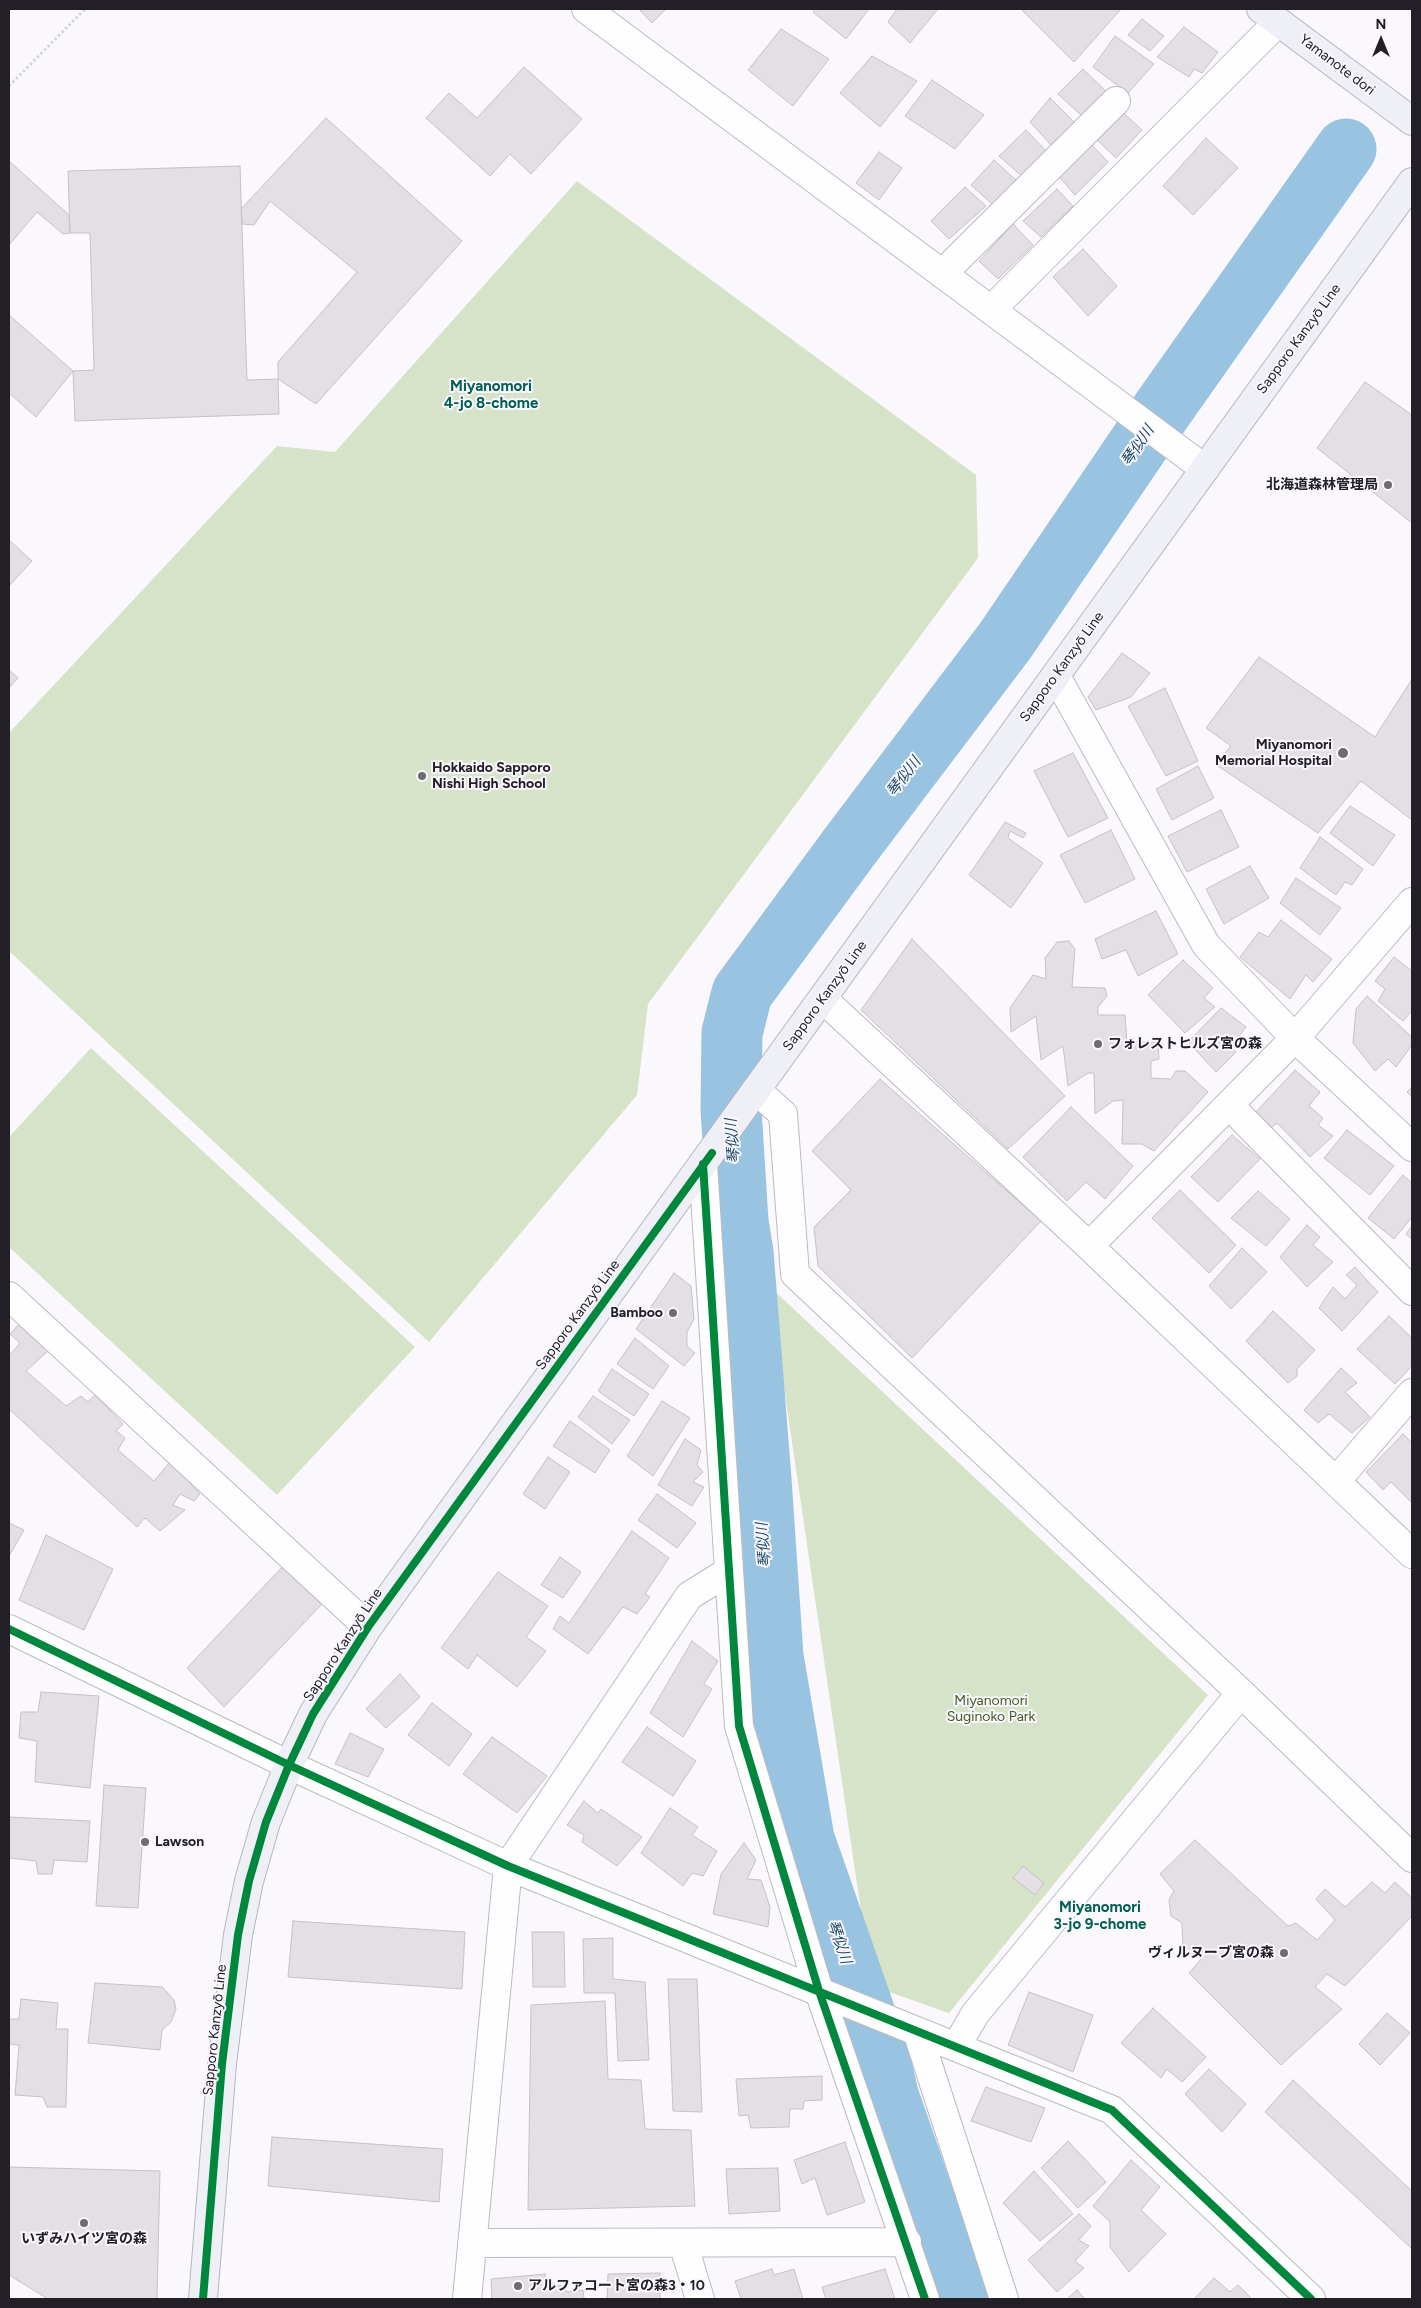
<!DOCTYPE html>
<html>
<head>
<meta charset="utf-8">
<style>
	body { margin:0 }
	#map { position:relative; width:1421px; height:2308px; overflow:hidden; background:#faf8fc; font-family:Figtree,sans-serif }
	canvas { display:block }
	.frame { position:absolute; inset:0; border:10px solid #222026; pointer-events:none }
	.north { position:absolute; left:1356px; top:15px; width:50px; height:50px; -webkit-text-stroke:4px #f9f6fe; paint-order:stroke; rotate:0deg; font-size:14px; font-weight:700; line-height:20px; text-align:center; color:#222026 }
	.north::after { content:''; display:block; margin:auto; width:18px; height:22px; background:#222026; clip-path:polygon(50% 0,100% 100%,50% 72%,0 100%) }
</style>
</head>
<body>
<div id="map">
<canvas width="1421" height="2308"></canvas>
<div class="frame"></div>
<div class="north">N</div>
</div>
<script>
const ctx = document.querySelector('canvas').getContext('2d');
ctx.lineJoin = 'round';
function fillPath(path, color) { ctx.fillStyle = color; ctx.fill(path, 'evenodd'); }
const poly = rows => new Path2D(rows.map(r => 'M' + r).join(''));
function stroke(path, color, width, dash) { ctx.strokeStyle = color; ctx.lineWidth = width; ctx.lineCap = dash ? 'butt' : 'round'; ctx.setLineDash(dash || []); ctx.stroke(path); }
function write(font, color, halo, rows, align = 'center') {
  ctx.font = font + ' Figtree,"Noto Sans JP",sans-serif'; ctx.lineWidth = 4; ctx.setLineDash([]); ctx.textBaseline = 'middle'; ctx.strokeStyle = halo; ctx.fillStyle = color; for (const [text, x, y, turn = 0] of rows) {
    ctx.save(); ctx.translate(x, y); ctx.rotate((+turn || 0) * Math.PI / 180); ctx.textAlign = isNaN(turn) ? turn : align; if (halo) ctx.strokeText(text, 0, 0); ctx.fillText(text, 0, 0); ctx.restore();
  }
}
fillPath(poly([
	[577,181,976,475,978,558,648,1004,637,1095,429,1342,9,951,9,733,277,446,335,452],
	[91,1048,415,1347,277,1495,9,1247,9,1137],
	[769,1286,1208,1695,949,2013,872,1986]
]), '#d7e3c8');
stroke(poly([
	[959,2299,888,2095,879,2054,804,1839,773,1656,761,1479,743,1252,738,1222,731,1109,732,1033,742,993,850,846,1005,641,1162,410,1346,149]
]), '#99c4e1', 61);
const building = poly([
	[639,9,666,9,652,23,639,9],
	[815,9,869,9,846,39,813,12,815,9],
	[897,9,938,9,910,43,888,22,897,9],
	[1021,9,1121,9,1074,62,1021,9],
	[1142,19,1164,36,1150,51,1128,35,1142,19],
	[1184,27,1218,52,1202,73,1194,69,1189,77,1157,57,1184,27],
	[781,29,829,59,793,106,748,70,781,29],
	[1115,36,1154,64,1128,93,1093,67,1115,36],
	[872,56,917,81,880,127,840,93,872,56],
	[524,67,582,119,531,174,510,154,490,176,426,118,449,93,477,118,524,67],
	[1083,69,1107,92,1082,116,1058,94,1083,69],
	[932,80,984,115,955,149,905,116,932,80],
	[1050,98,1075,123,1051,145,1030,122,1050,98],
	[1119,109,1142,130,1116,158,1094,137,1119,109],
	[326,118,462,241,316,404,278,379,278,362,357,272,270,201,254,225,242,224,241,209,326,118],
	[1026,130,1048,153,1023,177,999,156,1026,130],
	[1085,138,1108,162,1075,195,1055,172,1085,138],
	[1206,138,1238,168,1193,215,1163,186,1206,138],
	[879,152,902,168,879,200,856,183,879,152],
	[994,160,1017,181,992,204,971,185,994,160],
	[9,161,69,215,70,233,63,234,37,212,9,245,9,161],
	[240,166,247,380,278,379,279,414,75,421,73,371,94,370,90,233,70,233,68,171,240,166],
	[965,187,986,206,949,239,931,221,965,187],
	[1057,189,1073,206,1041,237,1023,221,1057,189],
	[1013,224,1033,245,998,279,979,261,1013,224],
	[1083,249,1117,286,1088,316,1053,277,1083,249],
	[9,315,73,371,36,417,9,393,9,315],
	[1365,382,1412,415,1412,523,1317,448,1365,382],
	[9,540,32,561,9,586,9,540],
	[1122,653,1150,673,1131,697,1096,710,1088,697,1122,653],
	[1259,657,1375,737,1412,679,1412,820,1361,781,1318,833,1215,764,1231,746,1206,728,1259,657],
	[9,670,18,678,9,688,9,670],
	[1165,688,1198,761,1166,776,1128,706,1165,688],
	[1073,753,1108,818,1068,837,1034,771,1073,753],
	[1198,766,1214,798,1172,820,1156,789,1198,766],
	[1350,806,1395,835,1373,866,1330,833,1350,806],
	[1221,810,1239,847,1187,872,1168,836,1221,810],
	[1005,822,1026,833,1023,838,1010,831,1008,838,1043,863,1011,908,969,875,1005,822],
	[1111,830,1135,879,1085,903,1060,855,1111,830],
	[1320,837,1363,869,1352,885,1345,882,1336,895,1300,868,1320,837],
	[1250,866,1269,898,1224,924,1206,889,1250,866],
	[1296,878,1341,908,1320,935,1280,903,1296,878],
	[1156,911,1178,954,1138,976,1126,950,1102,959,1095,939,1156,911],
	[1281,920,1332,959,1313,982,1306,975,1290,999,1240,957,1259,932,1268,937,1281,920],
	[912,939,1065,1096,1008,1149,861,1010,912,939],
	[1069,941,1075,949,1072,987,1105,988,1107,996,1098,1007,1098,1015,1125,1015,1127,1042,1158,1042,1159,1059,1151,1061,1151,1078,1171,1079,1176,1071,1185,1071,1208,1092,1154,1151,1142,1144,1122,1144,1123,1100,1113,1101,1095,1114,1094,1073,1088,1073,1068,1086,1063,1046,1041,1060,1036,1016,1011,1032,1010,1008,1033,975,1046,979,1045,958,1057,942,1069,941],
	[1394,957,1412,971,1412,1011,1403,1021,1378,1001,1385,989,1375,981,1394,957],
	[1183,960,1213,988,1204,998,1215,1007,1185,1033,1148,995,1183,960],
	[1367,996,1412,1037,1412,1045,1396,1067,1388,1059,1375,1071,1353,1043,1356,1009,1367,996],
	[1221,1008,1246,1027,1231,1048,1236,1052,1216,1072,1188,1042,1221,1008],
	[1295,1070,1320,1092,1309,1106,1323,1118,1318,1125,1333,1136,1310,1157,1277,1123,1271,1128,1255,1113,1295,1070],
	[880,1079,1041,1221,912,1358,818,1266,814,1227,851,1190,812,1151,880,1079],
	[1412,1087,1412,1097,1407,1092,1412,1087],
	[1071,1107,1133,1166,1105,1199,1086,1182,1067,1201,1023,1157,1071,1107],
	[1347,1130,1394,1166,1370,1195,1324,1158,1347,1130],
	[1232,1135,1260,1159,1218,1202,1191,1177,1232,1135],
	[1403,1175,1412,1183,1412,1217,1394,1239,1368,1218,1403,1175],
	[1180,1190,1236,1245,1209,1273,1152,1218,1180,1190],
	[1258,1191,1290,1219,1266,1246,1231,1218,1258,1191],
	[1307,1225,1320,1237,1313,1245,1333,1262,1307,1287,1280,1257,1307,1225],
	[1412,1226,1412,1239,1406,1234,1412,1226],
	[1242,1248,1267,1272,1231,1309,1209,1286,1242,1248],
	[1355,1267,1378,1292,1342,1331,1319,1308,1333,1287,1345,1299,1357,1285,1346,1275,1355,1267],
	[674,1273,691,1286,694,1319,687,1332,687,1346,695,1353,684,1366,636,1329,674,1273],
	[1273,1311,1315,1350,1297,1369,1297,1376,1288,1383,1246,1341,1273,1311],
	[1389,1316,1412,1338,1412,1366,1395,1384,1357,1349,1389,1316],
	[19,1324,48,1351,26,1371,66,1406,81,1396,88,1402,95,1395,123,1424,116,1431,125,1438,118,1450,154,1481,170,1462,200,1494,194,1501,180,1494,173,1505,185,1510,160,1531,145,1518,137,1527,9,1409,9,1356,20,1343,10,1334,19,1324],
	[635,1338,669,1366,653,1389,617,1364,635,1338],
	[1341,1368,1357,1383,1345,1392,1370,1417,1352,1433,1329,1414,1318,1423,1304,1410,1341,1368],
	[612,1369,649,1394,634,1416,598,1391,612,1369],
	[593,1396,630,1420,612,1444,578,1417,593,1396],
	[662,1401,690,1418,653,1476,627,1456,662,1401],
	[570,1421,610,1450,595,1473,553,1446,570,1421],
	[1403,1434,1412,1443,1412,1503,1391,1482,1383,1490,1366,1472,1403,1434],
	[685,1439,701,1450,697,1465,703,1472,693,1482,704,1487,692,1506,658,1485,685,1439],
	[548,1457,570,1472,545,1509,523,1494,548,1457],
	[657,1494,696,1523,677,1548,638,1520,657,1494],
	[9,1523,24,1530,9,1556,9,1523],
	[632,1531,669,1558,645,1594,650,1597,637,1614,623,1607,588,1654,553,1629,560,1616,569,1623,632,1531],
	[46,1535,113,1569,84,1630,19,1600,46,1535],
	[560,1557,581,1572,563,1598,541,1585,560,1557],
	[283,1566,323,1603,224,1707,187,1668,283,1566],
	[498,1572,548,1606,526,1637,546,1651,517,1687,477,1655,468,1669,441,1648,498,1572],
	[692,1641,718,1661,704,1684,712,1689,683,1737,650,1713,692,1641],
	[400,1674,420,1697,386,1728,366,1709,400,1674],
	[41,1692,99,1696,90,1788,35,1782,37,1741,19,1738,21,1712,38,1712,41,1692],
	[432,1703,472,1734,449,1766,408,1735,432,1703],
	[647,1727,696,1761,673,1796,622,1762,647,1727],
	[350,1733,384,1749,368,1777,335,1764,350,1733],
	[492,1737,547,1776,517,1813,463,1774,492,1737],
	[104,1785,146,1788,138,1908,96,1906,104,1785],
	[584,1801,598,1813,601,1809,642,1837,617,1866,582,1842,584,1835,567,1825,584,1801],
	[670,1808,698,1827,692,1835,717,1851,703,1876,692,1873,683,1886,641,1853,670,1808],
	[9,1817,90,1821,87,1862,54,1860,52,1874,38,1874,36,1861,9,1858,9,1817],
	[1195,1840,1288,1926,1296,1923,1317,1940,1335,1920,1316,1899,1325,1889,1345,1907,1372,1882,1385,1893,1395,1882,1412,1898,1412,1916,1345,1986,1327,1974,1315,1987,1342,2009,1281,2065,1189,1973,1201,1959,1183,1948,1182,1923,1171,1916,1169,1900,1174,1891,1160,1874,1195,1840],
	[744,1843,756,1860,747,1879,761,1880,770,1907,768,1927,713,1914,721,1874,744,1843],
	[1023,1866,1044,1883,1035,1895,1013,1878,1023,1866],
	[293,1921,465,1932,462,1989,288,1977,293,1921],
	[532,1932,564,1932,565,1987,533,1987,532,1932],
	[613,1938,613,1979,645,1982,649,2060,618,2061,615,1993,584,1993,583,1939,613,1938],
	[668,1979,697,1979,702,2112,673,2111,668,1979],
	[95,1983,162,1987,167,1992,174,2000,176,2009,171,2022,162,2030,160,2050,88,2043,95,1983],
	[1029,1992,1093,2015,1073,2072,1008,2045,1029,1992],
	[21,1999,58,2003,56,2029,68,2029,66,2107,47,2107,43,2097,15,2095,19,2045,9,2044,9,2019,19,2019,21,1999],
	[605,2001,608,2079,641,2080,645,2129,691,2130,695,2206,528,2210,531,2005,605,2001],
	[1153,2008,1206,2057,1182,2082,1167,2069,1161,2078,1121,2043,1153,2008],
	[1387,2013,1410,2033,1380,2065,1359,2044,1387,2013],
	[1209,2069,1246,2104,1222,2132,1185,2094,1209,2069],
	[822,2076,822,2100,804,2101,803,2109,790,2109,789,2127,751,2128,748,2115,739,2116,736,2079,822,2076],
	[1293,2080,1412,2191,1412,2249,1265,2112,1293,2080],
	[986,2087,1045,2108,1031,2142,971,2121,986,2087],
	[272,2137,443,2149,439,2202,268,2186,272,2137],
	[1068,2141,1106,2182,1078,2208,1041,2168,1068,2141],
	[845,2142,865,2202,827,2215,815,2178,802,2184,794,2160,845,2142],
	[1131,2160,1160,2187,1141,2210,1166,2234,1129,2272,1110,2247,1110,2222,1093,2206,1131,2160],
	[9,2167,160,2171,157,2299,48,2299,9,2275,9,2167],
	[778,2168,780,2211,729,2214,726,2169,778,2168],
	[1034,2171,1073,2214,1040,2241,1003,2203,1034,2171],
	[1079,2214,1091,2226,1079,2240,1089,2246,1075,2261,1084,2268,1057,2292,1028,2260,1079,2214],
	[772,2269,774,2275,794,2269,803,2299,741,2299,735,2281,772,2269],
	[885,2269,895,2299,826,2299,822,2287,885,2269],
	[660,2273,660,2299,607,2299,608,2274,660,2273],
	[545,2274,546,2287,566,2285,566,2292,583,2290,584,2299,492,2299,491,2279,545,2274],
	[1214,2278,1230,2292,1238,2285,1252,2299,1194,2299,1214,2278],
	[1077,2290,1085,2299,1067,2299,1077,2290]
]);
fillPath(building, '#e3dfe4');
stroke(building, '#c5c2c6', 1);
const minor = poly([
	[586,9,1205,469],
	[942,274,1116,101],
	[991,310,1278,22],
	[1056,676,1206,945,1295,1038,1412,1147],
	[823,999,1089,1246,1412,1554],
	[756,1090,783,1114,795,1274,1241,1693,1412,1858],
	[1229,1105,1412,1291],
	[703,1164,739,1726,819,1991,925,2299],
	[1089,1246,1295,1038,1412,902],
	[9,1296,368,1627],
	[1336,1481,1412,1393],
	[9,1629,289,1765,508,1866,1112,2110,1311,2299],
	[917,2031,1004,2299],
	[956,2047,975,2014,1241,1693],
	[472,2243,907,2242],
	[683,2243,700,2299],
	[467,2299,508,1866,689,1596,729,1571]
]);
const major = poly([
	[1261,9,1412,121],
	[203,2299,222,2064,238,1935,249,1881,266,1822,289,1765,313,1714,368,1627,1412,182]
]);
stroke(minor, '#bcbac0', 30);
stroke(major, '#b7b5c4', 30);
stroke(poly([
	[9,86,85,9]
]), '#d6d6d7', 3, [2.5, 2.5]);
stroke(minor, '#fefeff', 28);
stroke(major, '#efeff6', 28);
stroke(poly([
	[703,1164,739,1726,819,1991,925,2299],
	[9,1629,289,1765,508,1866,1112,2110,1311,2299],
	[203,2299,222,2064,238,1935,249,1881,266,1822,289,1765,313,1714,368,1627,712,1153]
]), '#00873e', 8);
for (const [x, y, r, color] of [
	[1388,485,5,"#6e6c71"],
	[1343,753,6,"#6e6c71"],
	[422,776,5,"#6e6c71"],
	[1098,1044,5,"#6e6c71"],
	[673,1313,5,"#6e6c71"],
	[145,1842,5,"#6e6c71"],
	[1284,1953,5,"#6e6c71"],
	[84,2223,5,"#6e6c71"],
	[518,2286,5,"#6e6c71"]
]) { const dot = new Path2D(); dot.arc(x, y, r, 0, 2 * Math.PI); ctx.fillStyle = color; ctx.fill(dot); stroke(dot, '#f9f6fe', 2); }
write('14px', '#222026', '#f9f6fe', [
	["Yamanote dori",1337,65,37],
	["Sapporo Kanzyō Line",1299,339,-54],
	["Sapporo Kanzyō Line",1062,667,-54],
	["Sapporo Kanzyō Line",825,996,-54],
	["Sapporo Kanzyō Line",578,1315,-54],
	["Sapporo Kanzyō Line",343,1645,-57],
	["Sapporo Kanzyō Line",215,2030,-84]
]);
write('bold 14px', '#222026', '#f9f6fe', [
	["北海道森林管理局",1378,485],
	["Miyanomori",1332,745],
	["Memorial Hospital",1332,761],
	["Hokkaido Sapporo",432,768,"left"],
	["Nishi High School",432,784,"left"],
	["フォレストヒルズ宮の森",1108,1044,"left"],
	["Bamboo",663,1313],
	["Lawson",155,1842,"left"],
	["ヴィルヌーブ宮の森",1274,1953],
	["いずみハイツ宮の森",84,2239,"center"],
	["アルファコート宮の森3・10",528,2286,"left"]
], 'right');
write('14px', '#445c1c', '#f9f6fe', [
	["Miyanomori",991,1701],
	["Suginoko Park",991,1717]
]);
write('bold 15px', '#026051', '#f9f6fe', [
	["Miyanomori",491,387],
	["4-jo 8-chome",491,404],
	["Miyanomori",1100,1908],
	["3-jo 9-chome",1100,1925]
]);
write('italic 15px', '#1a4b67', '#f9f6fe', [
	["琴似川",1138,446,-56],
	["琴似川",904,777,-53],
	["琴似川",733,1141,-94],
	["琴似川",764,1545,-95],
	["琴似川",839,1942,71]
]);
</script>
</body>
</html>
